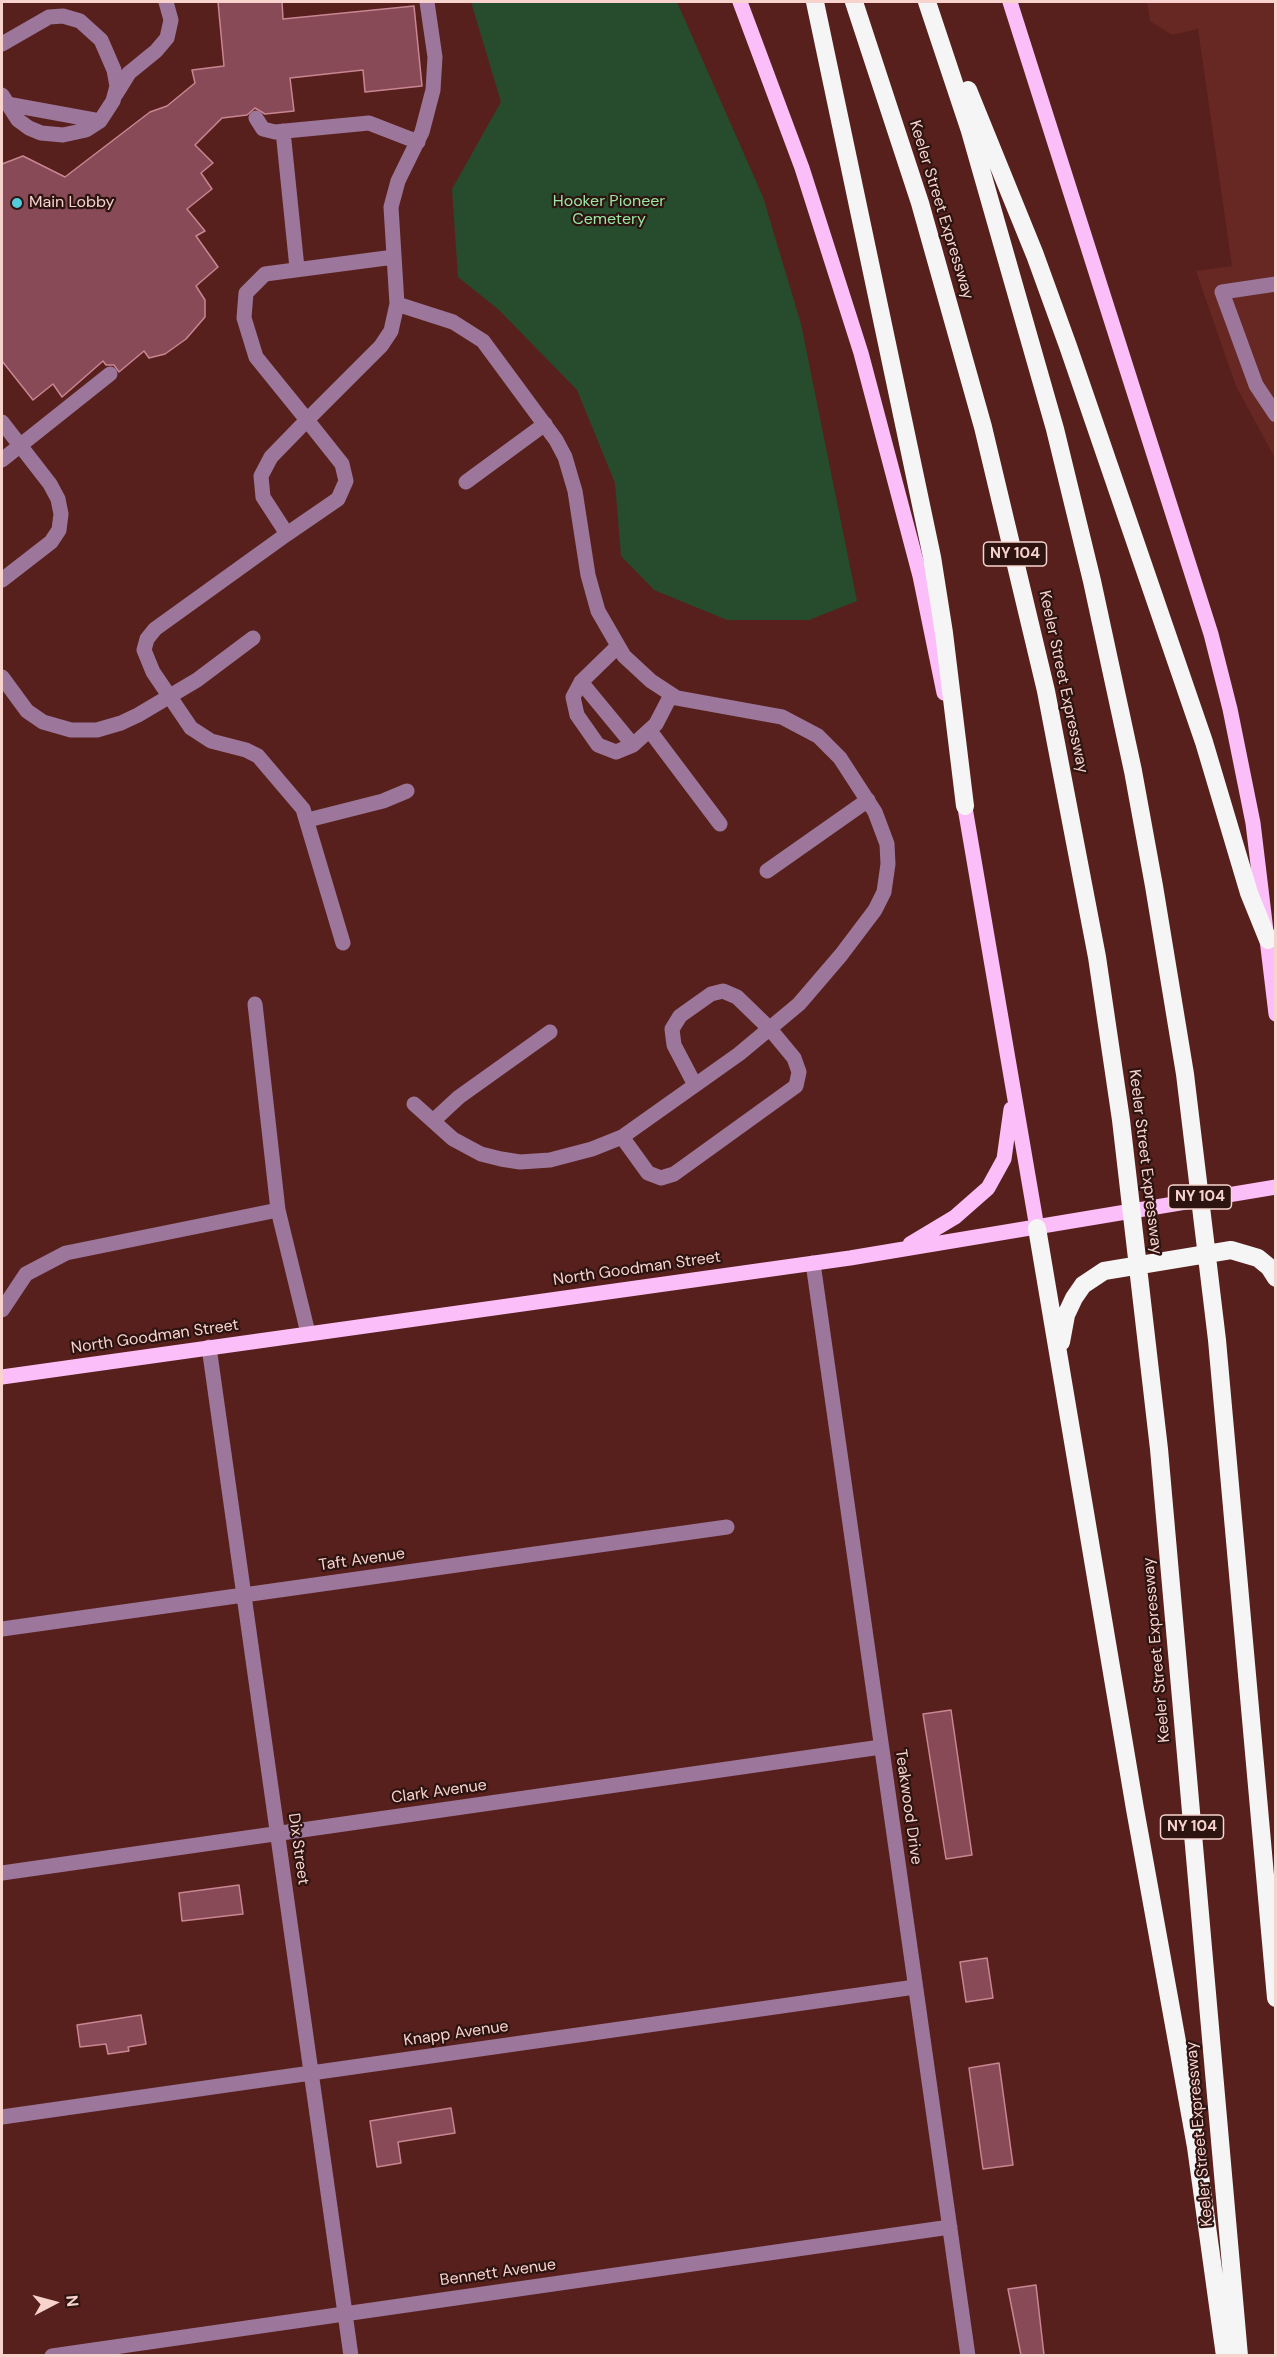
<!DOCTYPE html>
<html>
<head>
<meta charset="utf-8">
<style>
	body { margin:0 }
	#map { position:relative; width:1277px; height:2357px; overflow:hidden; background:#58201c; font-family:"DM Sans",sans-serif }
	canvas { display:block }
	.frame { position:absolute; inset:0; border:3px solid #f8d3ce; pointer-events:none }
	.north { position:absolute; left:24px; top:2273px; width:60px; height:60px; -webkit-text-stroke:4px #2d1411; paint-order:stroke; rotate:84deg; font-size:16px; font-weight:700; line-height:24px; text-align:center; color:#f8d3ce }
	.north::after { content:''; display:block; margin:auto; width:21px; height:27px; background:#f8d3ce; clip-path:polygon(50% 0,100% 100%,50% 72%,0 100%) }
</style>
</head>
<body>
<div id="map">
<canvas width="1277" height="2357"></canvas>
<div class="frame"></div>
<div class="north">N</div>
</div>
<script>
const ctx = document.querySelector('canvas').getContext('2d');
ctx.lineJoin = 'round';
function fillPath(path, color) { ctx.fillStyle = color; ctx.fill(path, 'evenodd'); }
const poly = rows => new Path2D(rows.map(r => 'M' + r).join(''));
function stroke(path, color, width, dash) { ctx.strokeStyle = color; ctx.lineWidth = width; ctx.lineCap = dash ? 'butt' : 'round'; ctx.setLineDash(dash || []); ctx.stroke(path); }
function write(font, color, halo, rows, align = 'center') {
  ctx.font = font + ' "DM Sans",sans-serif'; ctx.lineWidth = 4.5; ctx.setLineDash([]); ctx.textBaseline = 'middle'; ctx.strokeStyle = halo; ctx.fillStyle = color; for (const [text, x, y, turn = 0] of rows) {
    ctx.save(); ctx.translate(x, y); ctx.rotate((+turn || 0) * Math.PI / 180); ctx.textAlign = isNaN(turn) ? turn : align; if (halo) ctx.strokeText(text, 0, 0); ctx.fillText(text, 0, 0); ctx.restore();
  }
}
fillPath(poly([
	[1147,2,1275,2,1275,458,1236,386,1196,271,1232,266,1198,29,1172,35,1150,21]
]), '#672722');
fillPath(poly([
	[471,2,677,2,763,197,801,324,857,601,809,620,727,620,654,590,621,556,615,483,577,390,499,310,458,277,452,189,501,102]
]), '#274b2d');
const building = poly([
	[218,2,282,2,283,19,414,6,422,86,365,92,363,70,290,78,294,111,265,114,255,108,247,115,222,118,195,145,213,163,201,173,212,189,187,209,205,231,196,236,218,267,196,286,205,300,205,317,186,339,165,354,149,358,144,351,119,372,114,365,106,365,103,361,62,397,53,384,33,400,2,361,2,164,23,156,65,177,150,112,167,106,195,83,192,70,224,66,218,2],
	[951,1710,972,1855,946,1859,923,1714,951,1710],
	[239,1885,243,1914,182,1921,179,1893,239,1885],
	[987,1958,993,1998,966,2002,960,1962,987,1958],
	[141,2015,146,2044,128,2047,129,2051,108,2054,106,2044,80,2047,77,2025,141,2015],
	[999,2063,1013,2165,983,2169,969,2068,999,2063],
	[451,2108,455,2133,398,2142,401,2163,377,2167,370,2121,451,2108],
	[1036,2285,1044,2355,1021,2355,1008,2289,1036,2285]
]);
fillPath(building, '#874a56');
stroke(building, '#c98692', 1.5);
stroke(poly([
	[2,44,49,17,63,16,80,21,101,40,114,70,117,86,113,101,100,121,86,130,63,135,41,133,29,128,18,120,2,95],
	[116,94,129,73,156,51,167,38,171,20,166,2],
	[7,104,100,121],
	[256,118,263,129,275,132,369,123,418,142],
	[283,131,297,268],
	[394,257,265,274,246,293,244,318,256,357,307,420,381,346,391,331,397,304],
	[1276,284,1222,292,1256,385,1276,415],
	[307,420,342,464,346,481,338,499,287,534,263,497,261,476,271,457,307,420],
	[2,422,50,484,58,499,61,514,59,530,51,542,2,580],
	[2,460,110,374],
	[466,482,545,424],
	[287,534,155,629,147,639,144,650,153,672,191,728,211,741,246,750,258,756,303,809,343,943],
	[617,647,581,682,573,697,577,715,598,745,616,752,633,745,656,724,671,695],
	[2,677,27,711,43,722,71,730,97,730,121,723,138,715,197,680,253,638],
	[581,682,633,745],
	[650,731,720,824],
	[308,820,383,801,407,791],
	[767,871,868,800],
	[414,1104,453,1139,481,1154,501,1159,520,1162,550,1160,592,1149,622,1137,739,1054,799,1004,841,955,875,910,884,892,888,864,887,844,875,812,840,758,818,736,782,717,677,698,651,681,624,656,598,611,588,575,575,491,565,457,556,440,483,341,453,322,397,304,391,207,398,181,422,132,433,90,435,57,427,2],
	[433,1121,459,1097,550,1032],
	[622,1137,648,1173,661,1178,674,1174,796,1086,799,1072,794,1058,770,1029,737,997,723,991,711,994,680,1016,672,1029,674,1045,695,1085],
	[278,1210,308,1333],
	[813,1263,968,2356],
	[2,1310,26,1274,66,1253,278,1210,255,1004],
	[209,1347,351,2356],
	[2,1629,727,1527],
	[2,1873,881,1747],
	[2,2117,915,1987],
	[52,2356,950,2227]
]), '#9c779b', 15);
stroke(poly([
	[740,2,802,168,861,353,920,576,944,693],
	[1010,2,1211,634,1230,709,1253,823,1276,1014],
	[963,796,1037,1228],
	[910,1244,955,1217,988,1188,1004,1159,1011,1109],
	[2,1377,850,1258,1276,1187]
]), '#fbbef9', 15);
stroke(poly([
	[815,2,932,557,944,633,965,806],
	[854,2,920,203,983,427,1046,691,1097,957,1121,1120,1159,1449,1239,2356],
	[927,2,970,131,1055,429,1092,581,1133,771,1154,886,1185,1074,1217,1340,1276,1998],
	[968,90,1035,255,1068,346,1204,742,1249,893,1268,940],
	[1037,1228,1135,1809,1196,2147,1225,2356],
	[1061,1342,1066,1315,1074,1298,1083,1285,1104,1271,1231,1250,1258,1258,1269,1267,1276,1278]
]), '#f5f5f5', 18);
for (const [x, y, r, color] of [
	[17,203,6,"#53cbdb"]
]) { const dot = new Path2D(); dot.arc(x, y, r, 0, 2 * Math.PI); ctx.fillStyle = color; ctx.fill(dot); stroke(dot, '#2d1411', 2); }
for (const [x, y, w] of [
	[1015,554,63],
	[1200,1197,63],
	[1192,1827,63]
]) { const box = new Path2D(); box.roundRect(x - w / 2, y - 12, w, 24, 4.5); ctx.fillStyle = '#2d1411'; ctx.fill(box); stroke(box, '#f8d3ce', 1.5); }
write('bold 15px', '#f8d3ce', null, [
	["NY 104",1015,554],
	["NY 104",1200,1197],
	["NY 104",1192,1827]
]);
write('16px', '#98e7a2', '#2d1411', [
	["Hooker Pioneer",609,202],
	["Cemetery",609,220]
]);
write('16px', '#f8d3ce', '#2d1411', [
	["Main Lobby",29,203]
], 'left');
write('16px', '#f8d3ce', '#2d1411', [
	["Keeler Street Expressway",941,210,73],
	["Keeler Street Expressway",1063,682,78],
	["Keeler Street Expressway",1145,1162,83],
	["North Goodman Street",637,1269,-8],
	["North Goodman Street",155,1337,-8],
	["Taft Avenue",362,1560,-8],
	["Keeler Street Expressway",1157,1650,-95],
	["Clark Avenue",439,1792,-8],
	["Teakwood Drive",908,1807,82],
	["Dix Street",298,1849,82],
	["Knapp Avenue",456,2034,-8],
	["Keeler Street Expressway",1200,2134,-95],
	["Bennett Avenue",498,2273,-8]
]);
</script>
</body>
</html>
